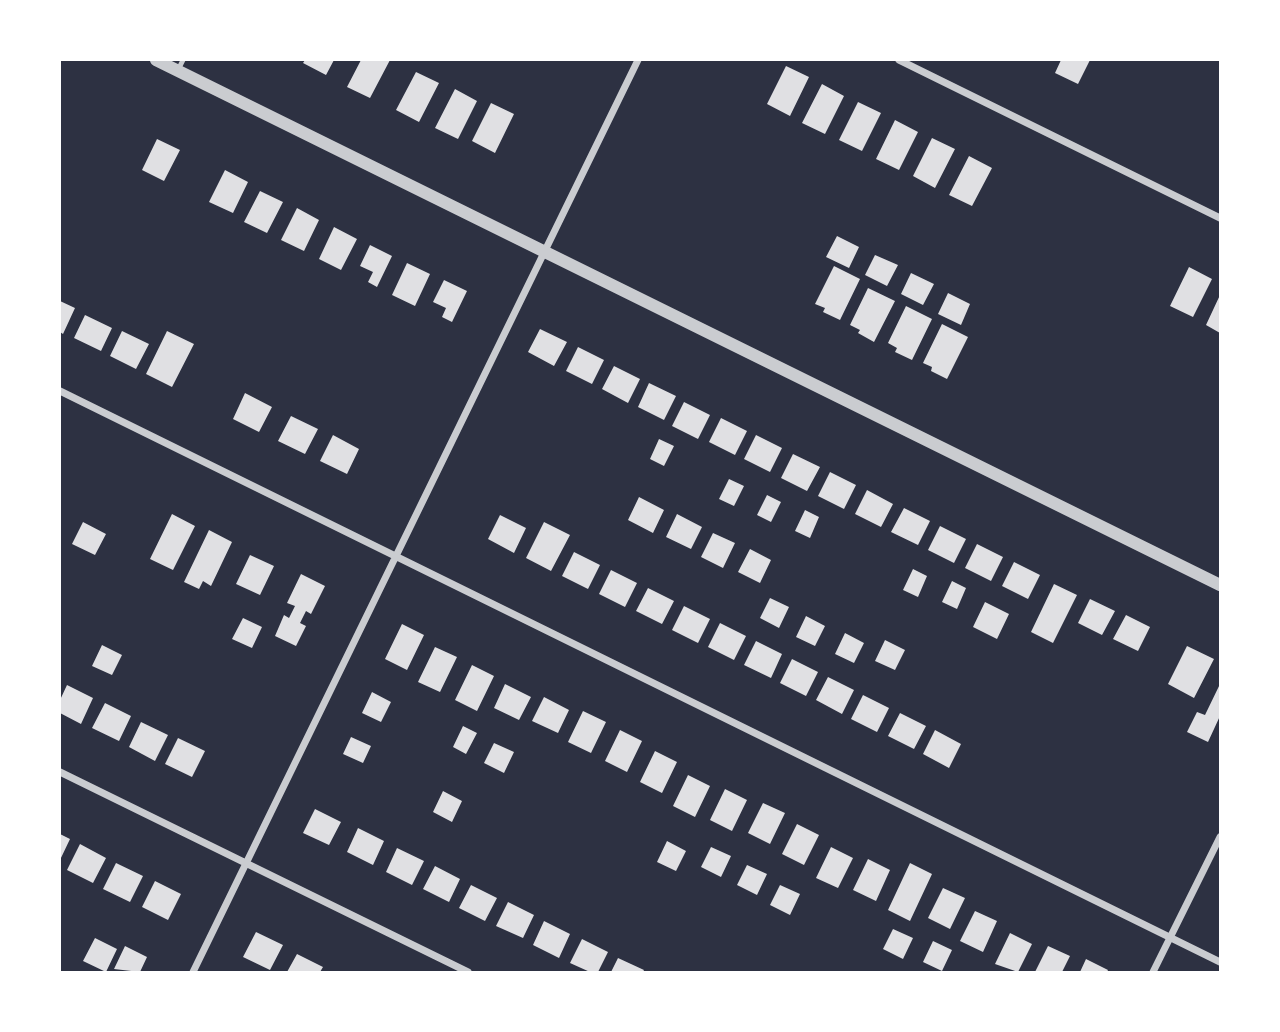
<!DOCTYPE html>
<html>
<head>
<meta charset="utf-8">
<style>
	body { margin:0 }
	#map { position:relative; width:1280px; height:1032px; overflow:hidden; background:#2d3142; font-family:Commissioner,sans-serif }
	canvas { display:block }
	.frame { position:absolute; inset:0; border:61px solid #fff; pointer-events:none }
</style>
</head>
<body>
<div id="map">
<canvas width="1280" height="1032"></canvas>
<div class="frame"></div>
</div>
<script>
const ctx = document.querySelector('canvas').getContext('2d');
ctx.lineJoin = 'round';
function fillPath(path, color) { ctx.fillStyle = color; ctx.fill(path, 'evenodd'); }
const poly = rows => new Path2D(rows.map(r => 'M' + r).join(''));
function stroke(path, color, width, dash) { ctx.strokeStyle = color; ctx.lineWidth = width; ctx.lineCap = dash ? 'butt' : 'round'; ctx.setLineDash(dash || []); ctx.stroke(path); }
fillPath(poly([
	[305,60,334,60,326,75,303,63],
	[361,60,390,60,370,98,347,87],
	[1061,60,1090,60,1078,84,1055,73],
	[786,66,809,77,790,116,767,104],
	[416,72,439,83,419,122,396,110],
	[822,84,844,96,825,134,802,123],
	[455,89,477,101,458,139,435,128],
	[858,102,881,113,862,151,839,140],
	[491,103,514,114,495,153,472,141],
	[895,120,918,132,899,170,876,159],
	[932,138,955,149,935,188,913,176],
	[157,139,180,150,164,181,142,170],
	[969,156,992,168,972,206,949,195],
	[225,170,248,182,233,213,209,202],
	[260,191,283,202,267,233,244,222],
	[297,208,319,220,304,251,281,240],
	[334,227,357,239,341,270,319,259],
	[837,236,859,247,849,268,826,257],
	[370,245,392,256,377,287,368,282,373,272,360,266],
	[875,255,898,265,887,286,865,275],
	[407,263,430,274,415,306,392,295],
	[834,266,860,279,840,320,823,312,825,308,815,304],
	[1189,267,1212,279,1193,317,1170,306],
	[911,273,934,284,923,305,901,294],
	[444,280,467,291,452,322,442,317,446,308,433,302],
	[868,288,895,301,874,342,858,333,860,330,850,325],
	[948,293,970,304,961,325,938,314],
	[1220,295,1220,333,1206,325],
	[60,301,75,308,63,334,60,332],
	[906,306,932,319,912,360,895,352,897,348,888,343],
	[85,315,112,328,101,351,74,338],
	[942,324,968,337,947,379,931,371,932,367,923,363],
	[540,329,567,342,554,366,528,352],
	[122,331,149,344,136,369,110,356],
	[167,331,194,344,172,387,146,374],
	[578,347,604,360,592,384,566,371],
	[614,366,640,379,628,403,602,389],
	[649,383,676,396,664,420,638,407],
	[245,393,272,407,259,432,233,419],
	[684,402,710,415,698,439,672,426],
	[291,416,318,429,305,454,278,441],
	[721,418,747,431,735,455,709,442],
	[333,435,359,449,347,474,320,461],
	[756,435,782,448,770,472,744,459],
	[659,439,674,446,664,466,650,459],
	[793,454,820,467,807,491,781,478],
	[830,472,856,485,844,509,818,496],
	[729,479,744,486,734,506,719,499],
	[867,490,893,504,881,527,855,514],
	[767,495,781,502,771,522,757,515],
	[639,497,664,510,653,533,628,520],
	[904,508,930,521,918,545,891,532],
	[805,510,819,517,810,538,795,531],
	[172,514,195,526,173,570,150,559],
	[677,514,702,527,691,549,666,537],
	[500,515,526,528,514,553,488,539],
	[83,522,106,534,95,555,72,544],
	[544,522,570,535,551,571,526,558],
	[940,526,966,539,954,563,928,550],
	[209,530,232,542,211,586,203,581,199,589,184,582],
	[713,533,735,543,723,568,701,557],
	[977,544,1003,557,991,581,965,568],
	[750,549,771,560,760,583,738,572],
	[574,552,600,565,588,589,562,576],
	[250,555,274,566,260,595,236,584],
	[1014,562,1040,575,1028,599,1002,586],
	[913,569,927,576,918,597,903,590],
	[611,570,637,583,625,607,599,594],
	[301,574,325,586,311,614,306,611,300,623,306,626,296,646,275,636,284,615,289,618,295,606,287,603],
	[952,581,966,588,957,609,942,602],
	[1054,584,1077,595,1053,643,1031,632],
	[648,588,674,601,662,624,636,611],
	[770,598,789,607,779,628,760,618],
	[1090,599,1115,611,1102,635,1078,623],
	[985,602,1009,614,997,639,973,627],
	[684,606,710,619,698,643,672,630],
	[1126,615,1150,627,1138,651,1113,639],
	[806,616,825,626,815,646,796,637],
	[243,618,262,627,252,648,232,639],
	[720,623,746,636,734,660,708,647],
	[402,624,424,635,407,670,385,659],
	[845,633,864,643,854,663,835,654],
	[885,640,905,650,895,670,875,661],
	[756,641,782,654,771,678,744,665],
	[102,645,122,655,112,675,92,666],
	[1187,646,1214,659,1194,698,1168,684],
	[435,647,457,657,440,692,418,682],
	[792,659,818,672,806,696,780,683],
	[472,665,494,676,477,711,455,700],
	[828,677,854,690,842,714,816,700],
	[505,684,531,697,519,720,494,708],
	[1220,684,1220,716,1208,742,1187,732,1197,712,1205,715],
	[67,685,93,698,81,724,60,713,60,700],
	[372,692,391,702,381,722,362,713],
	[863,695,889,708,877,732,851,719],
	[544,697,569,710,558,733,532,721],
	[105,703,131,716,119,741,92,728],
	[583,711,606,722,591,753,568,742],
	[900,713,926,726,914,749,888,736],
	[141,722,168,735,155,761,129,747],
	[463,726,477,733,466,754,453,747],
	[620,730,642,741,627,772,605,761],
	[935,730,961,744,949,768,923,754],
	[351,737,371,746,363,763,343,754],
	[178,738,205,751,192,777,165,764],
	[494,743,514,752,504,773,484,763],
	[655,751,677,762,662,793,640,782],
	[688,775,710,786,695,817,673,806],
	[725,789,747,800,732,831,710,820],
	[443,791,462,801,452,822,433,812],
	[763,803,785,813,770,844,748,833],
	[315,809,341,822,329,845,303,833],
	[797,824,819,835,804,865,782,854],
	[358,828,384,841,373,865,347,852],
	[60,834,70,839,60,860],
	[667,841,686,851,676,871,657,862],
	[80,844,106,858,93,883,67,870],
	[711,847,731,856,721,877,701,867],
	[831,847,853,858,838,888,816,878],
	[397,848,424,861,412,885,386,872],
	[868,859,890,870,876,901,853,890],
	[116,863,143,876,130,902,103,889],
	[910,863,932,874,910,921,888,910],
	[747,865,767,874,757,895,737,885],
	[435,866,460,879,449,902,423,889],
	[155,881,181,894,168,920,142,907],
	[471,885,497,898,485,921,459,908],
	[780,885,800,894,790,915,770,905],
	[943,888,965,898,950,929,928,918],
	[508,902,534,915,523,938,496,926],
	[975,911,997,921,983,952,960,941],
	[544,921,570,934,559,958,533,945],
	[893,929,913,938,903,959,883,949],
	[256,932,283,945,270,970,243,957],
	[1010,933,1032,944,1018,972,995,964],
	[95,938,117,949,106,972,83,961],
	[582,939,608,952,598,972,590,972,570,963],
	[933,941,952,950,942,971,923,962],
	[125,946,147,957,140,972,114,969],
	[1048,946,1070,956,1062,972,1035,972],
	[297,954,323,967,320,972,287,972],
	[618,958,644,970,643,972,611,972],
	[1086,959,1108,970,1107,972,1080,972]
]), '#e0e0e3');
stroke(poly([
	[178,70,183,60]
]), '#caccd0', 5);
stroke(poly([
	[899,60,1220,218],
	[60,391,1220,962],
	[60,772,468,972],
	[193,972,638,60],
	[1153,972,1220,837]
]), '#caccd0', 7);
stroke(poly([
	[156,60,1220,585]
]), '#caccd0', 12);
</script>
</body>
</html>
